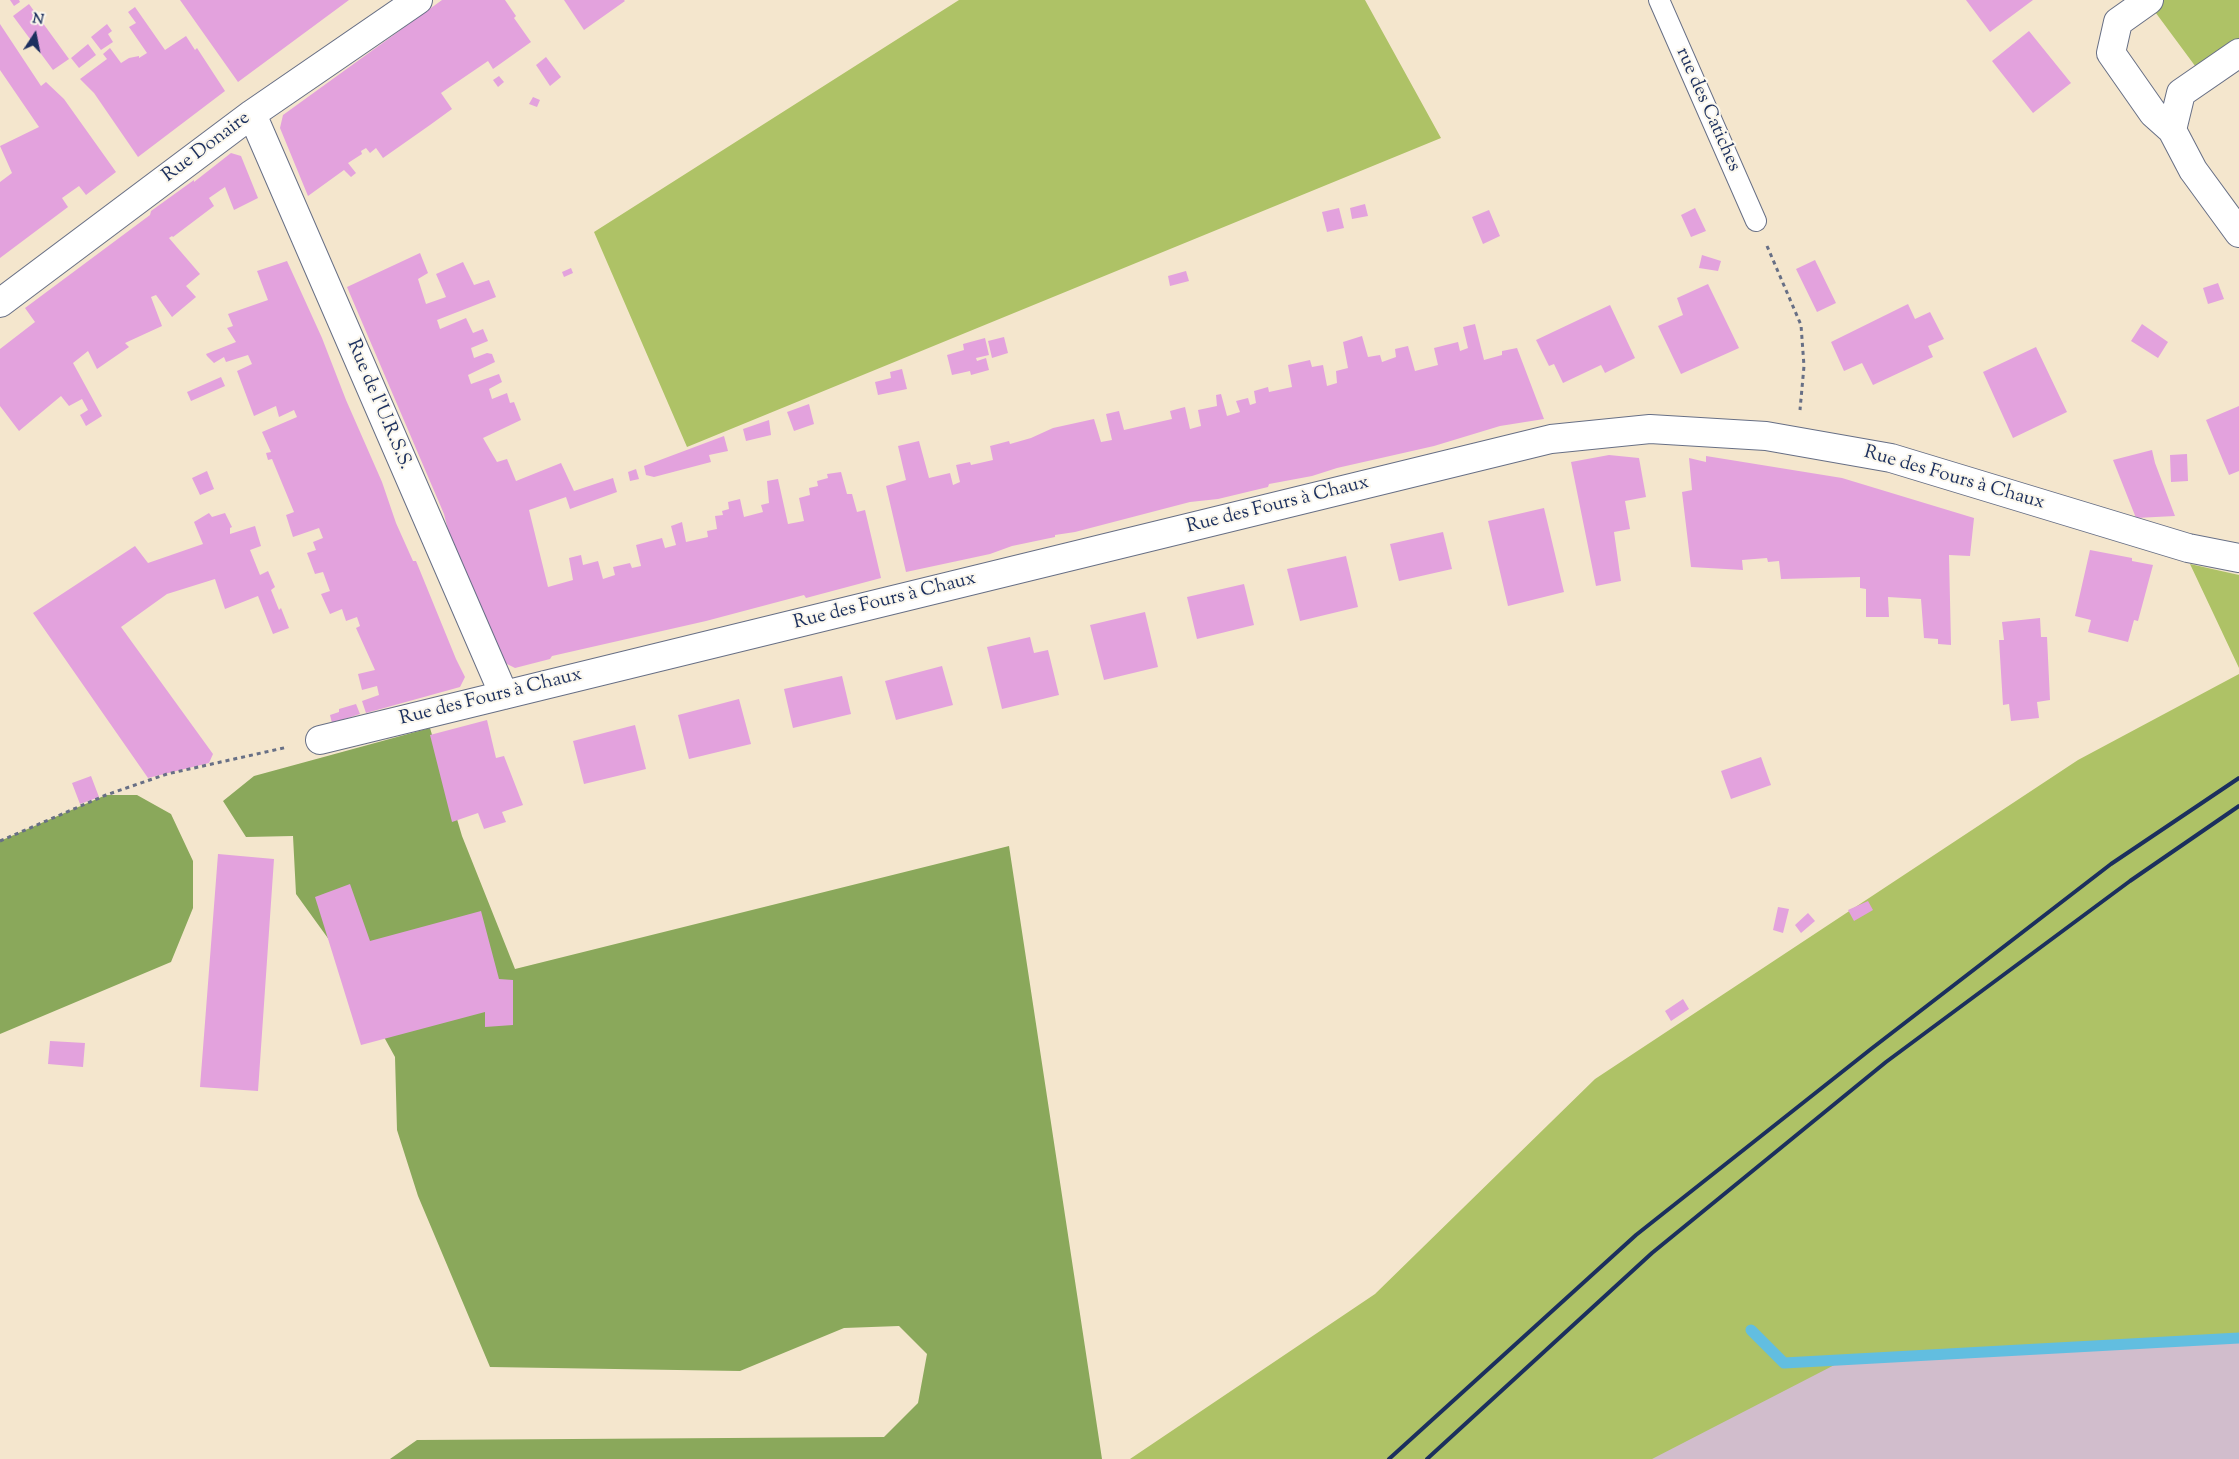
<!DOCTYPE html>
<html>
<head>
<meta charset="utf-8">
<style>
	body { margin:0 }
	#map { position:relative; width:2239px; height:1459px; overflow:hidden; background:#f4e6cd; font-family:"Sorts Mill Goudy",serif }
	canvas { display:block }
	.north { position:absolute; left:10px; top:10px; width:50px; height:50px; -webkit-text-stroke:4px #fbf7ec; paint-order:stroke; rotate:11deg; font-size:14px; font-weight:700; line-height:20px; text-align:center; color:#1b2f5e }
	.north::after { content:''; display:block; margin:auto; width:18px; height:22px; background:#1b2f5e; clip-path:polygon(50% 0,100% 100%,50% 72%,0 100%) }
</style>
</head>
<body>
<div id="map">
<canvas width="2239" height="1459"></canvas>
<div class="north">N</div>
</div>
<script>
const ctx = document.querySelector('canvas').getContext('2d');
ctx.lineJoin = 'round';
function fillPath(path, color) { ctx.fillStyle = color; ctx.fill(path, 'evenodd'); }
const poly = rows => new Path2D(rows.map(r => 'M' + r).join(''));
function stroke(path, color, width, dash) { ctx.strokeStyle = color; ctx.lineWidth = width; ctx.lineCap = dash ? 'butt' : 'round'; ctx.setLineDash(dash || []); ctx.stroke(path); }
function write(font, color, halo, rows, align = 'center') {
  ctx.font = font + ' "Sorts Mill Goudy",serif'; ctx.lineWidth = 4; ctx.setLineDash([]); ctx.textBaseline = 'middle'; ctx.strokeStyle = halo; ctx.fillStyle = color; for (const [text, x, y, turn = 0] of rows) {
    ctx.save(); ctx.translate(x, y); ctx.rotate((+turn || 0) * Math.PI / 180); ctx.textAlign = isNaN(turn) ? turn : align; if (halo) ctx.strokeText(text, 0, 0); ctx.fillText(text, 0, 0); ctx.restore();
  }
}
fillPath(poly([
	[2239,971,2239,1459,1645,1459]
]), '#d1bdcc');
fillPath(poly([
	[959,0,1365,0,1441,138,687,447,594,232],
	[2149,0,2239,0,2239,53,2204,78,2147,1],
	[2190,564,2239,575,2239,668],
	[2239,674,2239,1337,1846,1359,1652,1459,1130,1459,1375,1294,1595,1079,2078,760]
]), '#aec266');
fillPath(poly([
	[430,728,462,836,515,969,1009,846,1102,1459,390,1459,417,1440,884,1437,918,1403,927,1354,899,1326,844,1328,740,1371,490,1367,418,1196,397,1130,395,1057,335,948,296,894,293,836,246,837,223,801,254,776],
	[106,795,137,795,171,814,193,861,193,908,171,962,0,1034,0,841]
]), '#8aa85b');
stroke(poly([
	[1751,1330,1784,1363,2239,1338]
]), '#62bee0', 11);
fillPath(poly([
	[10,0,19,0,20,2,14,6],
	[180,0,349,0,238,82],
	[442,0,505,0,516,16,514,18,531,42,493,69,488,61,441,93,452,109,430,125,383,158,376,148,370,153,366,148,361,151,362,154,348,163,356,173,351,177,344,170,308,196,280,128,283,115],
	[564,0,624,0,625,1,584,30],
	[1966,0,2033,0,1990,32],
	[29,4,69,59,53,70,13,16],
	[135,7,165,50,186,36,195,50,197,48,225,91,138,157,94,93,80,79,107,59,103,54,110,48,121,63,129,58,139,56,139,58,147,53,129,27,136,23,128,12],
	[0,24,41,86,46,82,64,99,116,172,86,195,79,186,62,198,68,207,0,258,0,182,12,173,0,146,39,127,0,70],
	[107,24,112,31,108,34,113,42,101,50,91,37],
	[2029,31,2071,83,2033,113,1992,61],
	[88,44,96,55,79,68,71,58],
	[546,57,561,77,550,86,536,65],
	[499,76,504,82,498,87,493,80],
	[533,97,540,100,537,107,529,104],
	[231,153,241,156,258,198,234,210,225,187,209,198,214,206,173,237,172,236,169,238,200,274,186,286,196,297,172,317,156,295,151,297,162,326,125,343,129,347,97,369,88,351,73,363,102,416,86,426,80,415,88,410,82,399,69,406,61,396,19,431,0,406,0,349,35,322,25,308,150,215,151,211,194,180,194,182],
	[1365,204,1368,216,1352,219,1350,208],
	[1339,208,1344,228,1327,232,1322,212],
	[1695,208,1706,231,1691,237,1681,215],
	[1489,210,1500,236,1483,244,1472,217],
	[420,253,428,273,418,279,426,304,446,297,436,274,463,262,474,285,489,280,496,297,437,320,440,329,466,318,473,333,483,329,488,341,471,348,474,358,487,353,492,354,495,362,468,375,471,384,499,374,502,382,489,389,492,399,507,393,510,403,514,402,521,420,483,438,497,462,507,459,516,481,561,463,574,491,613,478,617,492,570,509,566,497,529,510,548,587,573,580,569,558,581,555,583,565,598,561,603,579,615,575,613,567,630,563,632,568,641,566,636,545,662,538,665,548,676,545,671,526,682,522,686,542,708,537,707,531,717,529,715,516,723,515,722,511,729,509,728,502,740,499,744,517,763,512,761,505,769,503,767,481,778,479,788,524,804,521,799,498,810,495,809,488,818,486,817,481,828,478,827,474,841,472,847,494,852,494,857,512,865,510,881,578,806,598,804,595,706,621,552,656,550,659,515,668,501,661,450,538,444,514,347,287],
	[1702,255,1721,261,1718,271,1699,268],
	[1815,260,1836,303,1817,312,1796,269],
	[287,261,322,338,346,400,382,482,396,523,413,561,416,561,456,659,465,677,460,687,366,713,362,701,379,695,377,686,362,690,358,674,375,670,356,628,360,626,357,617,346,621,342,609,330,614,321,594,330,591,323,572,315,574,307,553,316,550,313,542,323,538,319,528,293,537,286,515,294,512,272,459,268,460,266,453,271,452,262,432,297,417,294,410,279,417,276,406,254,416,237,371,252,364,248,355,226,362,224,357,214,363,207,356,206,354,236,342,227,328,233,326,228,314,268,300,257,271],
	[571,268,573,273,564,277,562,272],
	[1186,271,1189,281,1170,286,1168,276],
	[2218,283,2224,299,2208,304,2203,288],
	[1708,284,1739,348,1681,374,1658,326,1683,315,1677,298],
	[1908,304,1915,319,1930,312,1944,339,1928,346,1933,357,1873,385,1862,363,1844,371,1831,342],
	[1610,305,1635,358,1605,373,1601,365,1563,383,1554,364,1549,366,1536,340],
	[1475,324,1484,360,1502,355,1502,351,1517,348,1544,419,1500,426,1434,446,1337,468,1312,476,1269,484,1268,487,1218,499,1190,502,1075,532,1055,535,1055,537,1012,546,990,554,906,572,886,486,906,480,898,446,919,441,929,478,950,473,953,485,960,482,956,465,970,462,971,465,993,460,990,446,1009,441,1010,444,1031,438,1053,428,1094,419,1101,442,1112,440,1106,414,1119,411,1124,430,1172,419,1170,411,1185,407,1190,429,1201,426,1198,410,1217,406,1216,395,1221,394,1227,416,1240,412,1236,401,1248,398,1250,405,1256,403,1254,391,1268,387,1269,392,1292,387,1288,365,1310,360,1312,367,1323,365,1327,386,1337,383,1336,371,1348,368,1343,342,1362,336,1368,357,1380,355,1382,362,1396,357,1395,349,1408,346,1415,371,1438,365,1434,348,1458,342,1460,351,1468,348,1463,327],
	[2142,324,2168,342,2158,358,2131,341],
	[1004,337,1008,353,992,358,988,341],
	[985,338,989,355,976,358,977,361,986,358,989,370,971,375,970,371,952,375,947,355,964,350,963,344],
	[2036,347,2067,412,2013,438,1983,372],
	[902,369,907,389,878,395,875,382,891,378,890,372],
	[221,377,225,386,191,401,187,392],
	[809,404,814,424,794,431,787,412],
	[2239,406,2239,471,2229,475,2206,420],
	[769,420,771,435,746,441,743,429],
	[724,436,728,451,709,455,711,462,654,477,646,475,644,466],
	[2152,450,2155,463,2175,516,2136,518,2113,460],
	[2187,454,2188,481,2171,482,2170,455],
	[1609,455,1639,458,1646,497,1625,501,1630,529,1614,532,1621,581,1596,586,1571,462],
	[1706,456,1842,478,1974,518,1970,556,1949,555,1951,645,1938,644,1938,639,1924,638,1921,599,1888,597,1889,617,1866,617,1866,589,1860,588,1860,577,1781,579,1779,561,1768,562,1767,558,1742,560,1743,570,1691,567,1682,492,1692,490,1689,458,1706,462],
	[636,469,639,479,630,481,628,472],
	[207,471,214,489,200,495,192,478],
	[1544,508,1564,592,1508,606,1488,521],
	[209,513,212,517,225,513,232,527,230,528,230,534,255,526,261,546,250,550,260,575,268,571,275,587,271,590,279,610,281,608,289,628,273,634,258,596,225,609,215,579,167,594,121,627,213,754,209,763,148,778,33,613,135,546,148,563,203,544,194,522],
	[1443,532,1452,569,1399,581,1390,544],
	[2090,550,2132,558,2132,561,2153,565,2138,621,2134,620,2128,642,2088,632,2091,620,2075,616],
	[1346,556,1358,607,1300,621,1287,569],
	[1244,584,1254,625,1197,639,1187,597],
	[1145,612,1158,667,1104,680,1090,625],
	[2040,618,2041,637,2047,637,2050,700,2037,702,2039,718,2011,721,2009,704,2003,705,1999,640,2004,640,2002,622],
	[1030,637,1034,653,1048,650,1059,695,1002,709,987,647],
	[942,666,953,705,896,720,885,681],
	[842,676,851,714,793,728,784,689],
	[739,699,751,744,689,759,678,715],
	[356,704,360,714,332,723,330,715,339,712,339,709],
	[487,720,496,758,504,756,523,805,502,812,506,822,484,829,478,813,452,822,430,735],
	[635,725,646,769,584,784,573,741],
	[1761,757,1771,785,1731,799,1721,771],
	[91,776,99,797,80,804,72,783],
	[218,854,274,859,258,1091,200,1087],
	[350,884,370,941,481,911,499,979,513,980,513,1025,485,1027,485,1012,361,1045,315,897],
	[1868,901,1873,910,1854,921,1848,910],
	[1778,907,1789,909,1783,933,1773,930],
	[1808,913,1815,921,1801,933,1795,925],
	[1683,999,1689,1009,1671,1021,1665,1011],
	[50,1041,85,1043,83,1067,48,1064]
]), '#e3a2dd');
const lane = poly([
	[1659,0,1756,221]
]);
const street = poly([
	[2149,0,2118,22,2111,53,2153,113,2172,130],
	[2239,53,2181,93,2172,130,2193,170,2239,233],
	[252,114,504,695],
	[0,303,252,114,418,0],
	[320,740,1551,439,1650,429,1766,436,1891,458,2188,548,2239,558]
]);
stroke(lane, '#676f85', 22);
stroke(street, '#676f85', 30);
stroke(poly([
	[1767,246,1801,325,1804,366,1800,410],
	[0,841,106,795,167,774,288,747]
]), '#676f85', 3, [4, 4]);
stroke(lane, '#fff', 20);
stroke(street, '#fff', 28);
stroke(poly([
	[1389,1459,1636,1235,1871,1049,2111,864,2239,778],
	[1427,1459,1652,1253,1886,1062,2130,881,2239,806]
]), '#1b2f5e', 4);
write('19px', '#1b2f5e', '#fbf7ec', [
	["rue des Catiches",1707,110,66],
	["Rue Donaire",207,148,-37],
	["Rue de l'U.R.S.S.",378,405,67],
	["Rue des Fours à Chaux",1954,479,16],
	["Rue des Fours à Chaux",1278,506,-14],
	["Rue des Fours à Chaux",885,602,-14],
	["Rue des Fours à Chaux",491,698,-14]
]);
</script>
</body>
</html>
